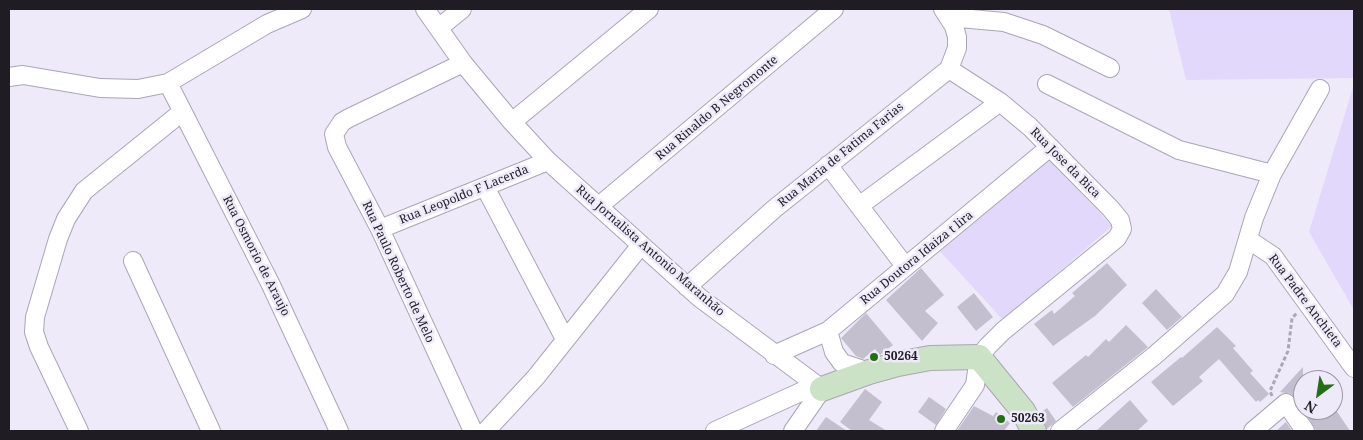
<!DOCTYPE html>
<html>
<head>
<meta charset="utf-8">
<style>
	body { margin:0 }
	#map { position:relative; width:1363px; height:440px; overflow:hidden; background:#eeeafa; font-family:"Noto Serif",serif }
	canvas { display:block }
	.frame { position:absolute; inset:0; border:10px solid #1f1d23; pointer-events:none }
	.north { position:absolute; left:1293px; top:370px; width:50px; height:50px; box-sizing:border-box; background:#eeeafa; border:1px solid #9b98a4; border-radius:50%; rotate:211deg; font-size:14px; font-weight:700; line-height:20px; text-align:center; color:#1f1d23 }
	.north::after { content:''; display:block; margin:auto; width:18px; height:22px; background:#226f14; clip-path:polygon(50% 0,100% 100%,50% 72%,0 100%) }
</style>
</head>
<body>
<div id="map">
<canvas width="1363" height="440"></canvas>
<div class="frame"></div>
<div class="north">N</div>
</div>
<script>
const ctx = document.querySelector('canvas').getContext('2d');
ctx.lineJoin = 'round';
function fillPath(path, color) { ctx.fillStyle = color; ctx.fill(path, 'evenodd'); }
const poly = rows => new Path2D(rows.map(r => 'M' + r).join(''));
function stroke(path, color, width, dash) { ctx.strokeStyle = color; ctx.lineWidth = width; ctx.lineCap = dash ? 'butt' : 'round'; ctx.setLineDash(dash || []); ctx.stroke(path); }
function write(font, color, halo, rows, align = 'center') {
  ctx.font = font + ' "Noto Serif",serif'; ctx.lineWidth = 5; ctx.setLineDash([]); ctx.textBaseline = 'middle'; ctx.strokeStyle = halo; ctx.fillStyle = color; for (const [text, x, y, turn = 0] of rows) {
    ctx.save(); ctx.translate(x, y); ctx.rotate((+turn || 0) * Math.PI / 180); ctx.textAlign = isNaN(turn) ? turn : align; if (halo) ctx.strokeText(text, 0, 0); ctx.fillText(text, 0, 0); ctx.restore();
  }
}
fillPath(poly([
	[1169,9,1354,9,1354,78,1186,80],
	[1354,84,1354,310,1309,232],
	[1048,158,1112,226,1003,320,938,249]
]), '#e2d8fb');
fillPath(poly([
	[1107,263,1127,285,1095,316,1053,346,1034,324,1052,310,1054,314,1075,296,1072,293],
	[921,268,944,295,925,311,938,323,922,341,886,300],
	[1156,289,1182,317,1167,330,1142,303],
	[974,293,993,317,976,331,957,307],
	[866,313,893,345,880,355,875,349,863,359,856,356,841,338],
	[1126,325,1148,347,1073,407,1052,383,1086,355,1088,357,1106,339,1109,342],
	[1217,327,1236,346,1233,348,1253,371,1250,373,1269,394,1260,402,1258,400,1256,402,1219,359,1199,377,1203,381,1173,406,1151,382,1181,357,1182,358],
	[1303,367,1303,409,1291,394,1280,392],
	[865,389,882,402,869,420,887,431,852,431,840,422],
	[929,397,946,409,936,425,918,412],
	[1130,400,1148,421,1137,431,1096,431],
	[974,406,993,416,996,412,1010,423,1004,431,957,431],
	[1047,408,1056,421,1047,429,1040,413],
	[1304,410,1336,410,1350,431,1316,431],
	[826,417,847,431,816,431],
	[1286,422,1292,431,1276,431]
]), '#c3bfce');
const street = poly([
	[425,9,463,63,512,122,548,161,700,298,822,389,793,431],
	[949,17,1004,22,1043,35,1110,68],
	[440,27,462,9],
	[463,63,349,118,342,122,334,134,337,147,380,229,473,431],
	[9,77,23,75,100,88,138,89,168,83,267,24,302,9],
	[168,83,271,285,339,431],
	[1047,84,1179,150,1272,174],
	[512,122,649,9],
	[828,165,905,266],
	[485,187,565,339],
	[599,206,834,9],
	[859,206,1000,102],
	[380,229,548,161],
	[1249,240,1273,256,1354,368],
	[133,261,211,431],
	[687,287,774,209,949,69,957,48,957,37,954,26,943,9],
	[828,331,834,352,842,363,869,372],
	[774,355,828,331,1050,147],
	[79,431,39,347,34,332,35,317,58,239,66,219,84,191,182,112],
	[486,431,536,377,641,245],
	[715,431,816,385],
	[944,431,975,385,979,357,988,346,1003,331,1117,238,1122,229,1120,220,1111,209,1030,127,1000,102,949,69],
	[1060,431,1154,356,1225,294,1238,272,1254,218,1272,174,1320,89],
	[1253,431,1286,403,1305,431]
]);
const secondary = poly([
	[822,389,869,372,898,364,930,358,979,357,1023,411,1034,431]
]);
stroke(street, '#aaa6b4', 20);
stroke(secondary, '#aaa6b4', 26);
stroke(poly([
	[1272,396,1270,391,1288,351,1292,318,1297,313]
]), '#aba7b4', 3, [4, 2.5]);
stroke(street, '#fff', 18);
stroke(secondary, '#cbe2c7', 24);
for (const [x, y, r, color] of [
	[874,357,5,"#226f14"],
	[1001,419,5,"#226f14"]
]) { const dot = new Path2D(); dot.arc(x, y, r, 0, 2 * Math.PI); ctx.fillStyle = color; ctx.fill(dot); stroke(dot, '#eeeafa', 2); }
write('12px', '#1f1d23', '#eeeafa', [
	["Rua Rinaldo B Negromonte",717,108,-40],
	["Rua Maria de Fatima Farias",841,155,-39],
	["Rua Jose da Bica",1065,163,45],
	["Rua Leopoldo F Lacerda",464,195,-22],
	["Rua Jornalista Antonio Maranhão",650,251,41],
	["Rua Osmorio de Araujo",256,256,63],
	["Rua Doutora Idaiza t lira",917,258,-39],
	["Rua Paulo Roberto de Melo",398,272,65],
	["Rua Padre Anchieta",1305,301,53]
]);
write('bold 12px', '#1f1d23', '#eeeafa', [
	["50264",884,357],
	["50263",1011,419]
], 'left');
</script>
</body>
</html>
